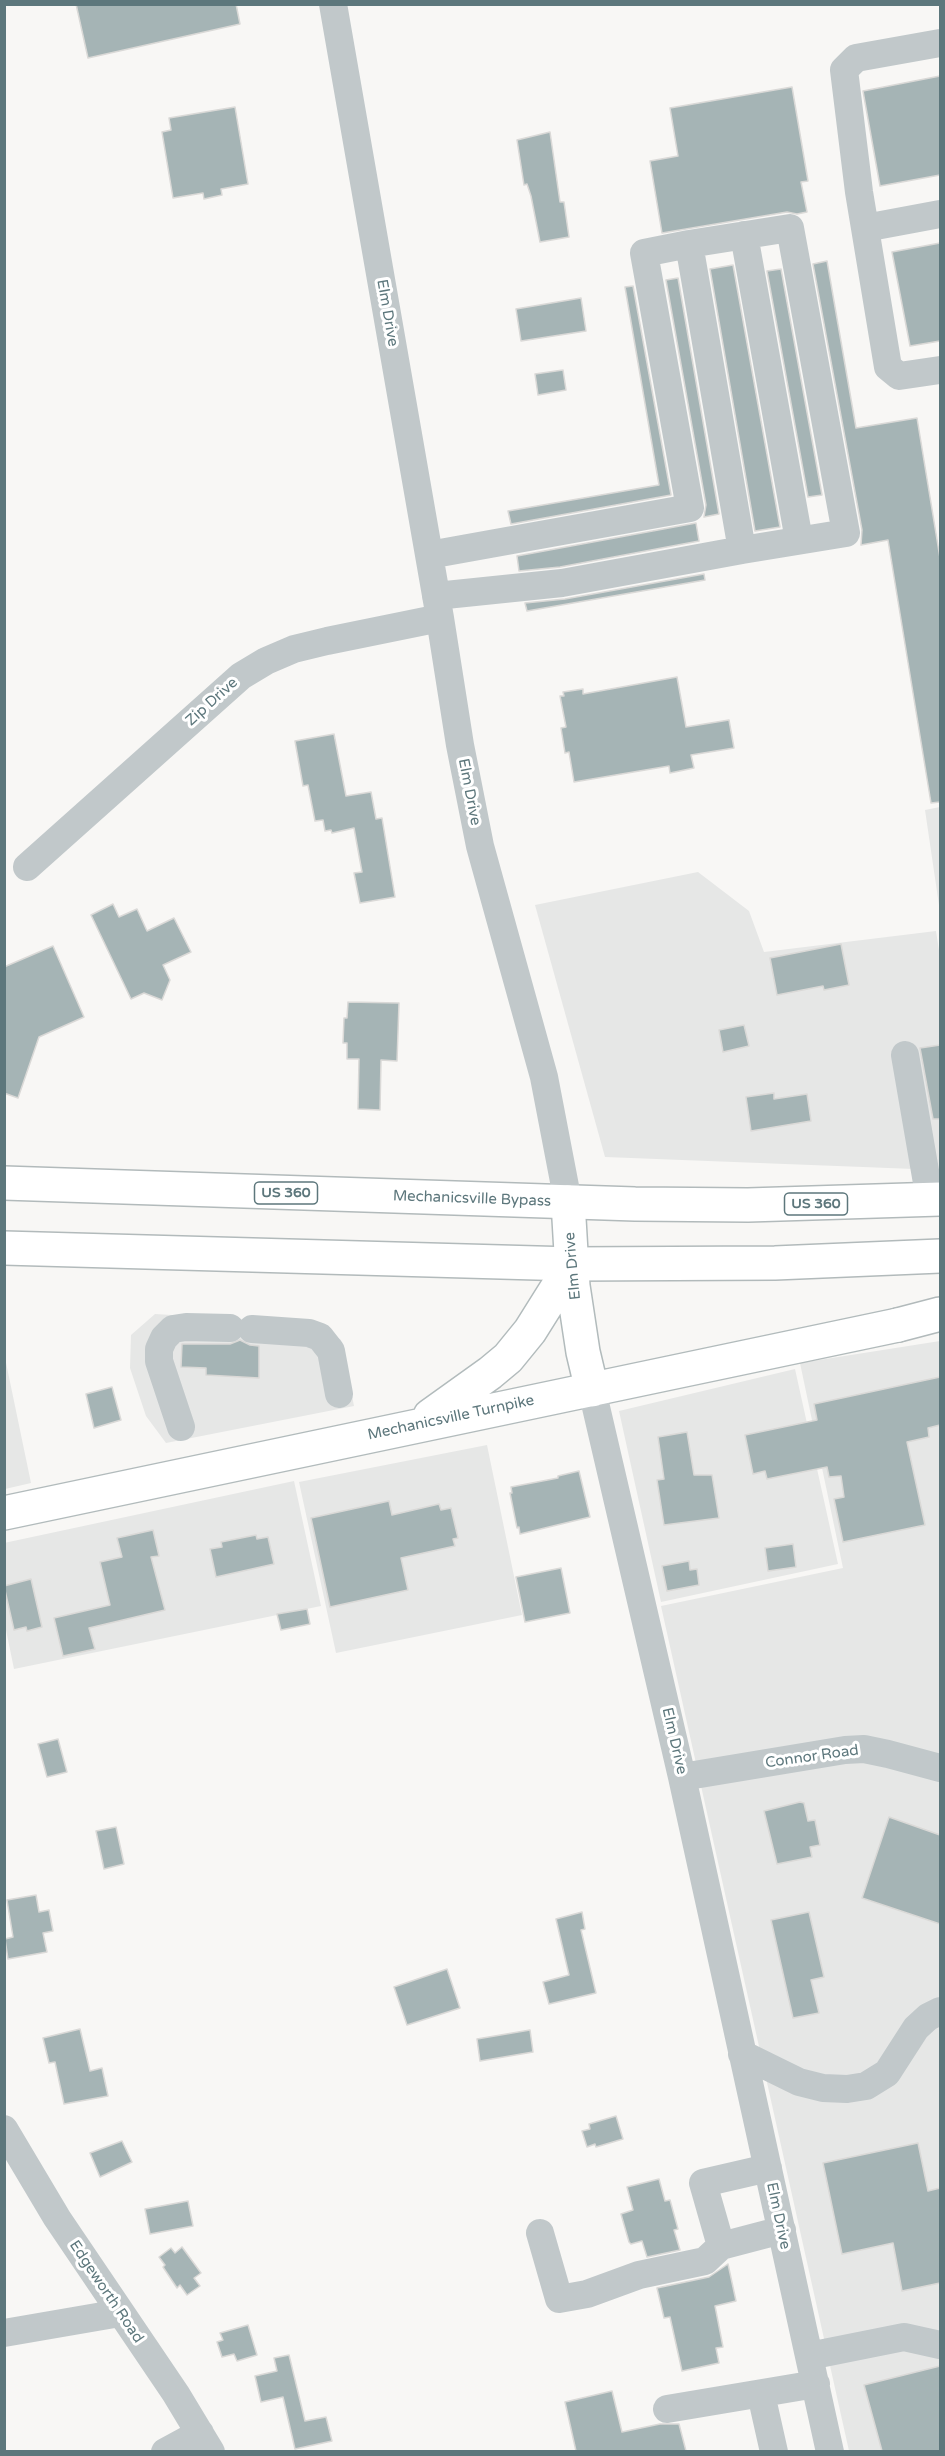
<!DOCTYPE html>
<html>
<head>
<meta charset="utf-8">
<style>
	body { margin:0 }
	#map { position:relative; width:945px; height:2456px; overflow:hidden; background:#f8f7f5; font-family:"Varela Round",sans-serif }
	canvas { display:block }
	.frame { position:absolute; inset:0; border:6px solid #5d777c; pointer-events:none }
</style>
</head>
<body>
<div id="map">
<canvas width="945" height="2456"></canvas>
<div class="frame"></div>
</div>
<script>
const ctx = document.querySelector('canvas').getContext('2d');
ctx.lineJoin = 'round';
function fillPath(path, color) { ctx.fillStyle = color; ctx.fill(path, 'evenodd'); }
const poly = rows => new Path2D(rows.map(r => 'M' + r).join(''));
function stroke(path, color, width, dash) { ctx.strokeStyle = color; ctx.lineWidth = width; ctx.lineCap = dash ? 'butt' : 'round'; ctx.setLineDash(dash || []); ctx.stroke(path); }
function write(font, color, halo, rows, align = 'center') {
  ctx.font = font + ' "Varela Round",sans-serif'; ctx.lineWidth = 6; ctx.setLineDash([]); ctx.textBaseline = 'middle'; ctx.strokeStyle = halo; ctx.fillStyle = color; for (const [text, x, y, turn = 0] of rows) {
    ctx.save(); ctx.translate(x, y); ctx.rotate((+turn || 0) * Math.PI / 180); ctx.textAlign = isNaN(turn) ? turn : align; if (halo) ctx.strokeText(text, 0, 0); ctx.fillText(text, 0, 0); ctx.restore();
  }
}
fillPath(poly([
	[940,807,940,912,925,810],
	[698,872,749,911,764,952,936,931,940,957,940,1170,605,1157,535,905],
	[155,1314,320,1324,341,1340,354,1406,166,1443,146,1416,130,1368,131,1335],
	[940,1341,940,2451,849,2451,661,1606,843,1568,800,1363],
	[4,1353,31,1483,5,1489,4,1489],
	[795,1369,838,1564,661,1602,619,1411],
	[487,1445,522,1615,336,1653,299,1482],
	[294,1481,321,1606,14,1669,5,1625,4,1543]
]), '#e6e7e6');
const building = poly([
	[76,4,236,4,240,24,88,58,76,4],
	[940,76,940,175,880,186,863,91,940,76],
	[792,87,808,181,801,182,807,212,797,214,787,212,662,233,650,161,678,156,670,108,792,87],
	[235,107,248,184,221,189,222,195,204,199,203,193,173,198,162,132,171,130,169,118,235,107],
	[550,132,560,202,564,202,569,237,540,242,531,196,527,184,524,185,517,140,550,132],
	[940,243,940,341,910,346,892,252,940,243],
	[827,261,856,428,917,418,940,558,940,802,931,803,888,540,861,545,862,530,813,264,827,261],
	[733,265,780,527,755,531,710,269,733,265],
	[781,269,822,495,808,497,767,271,781,269],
	[678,278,719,514,704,517,706,505,666,280,678,278],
	[633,286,671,495,511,524,508,511,659,485,625,287,633,286],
	[581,298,586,331,521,341,516,309,581,298],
	[563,370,566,390,538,395,535,374,563,370],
	[696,523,699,541,560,567,519,571,517,556,696,523],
	[704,574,705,580,527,611,525,603,565,599,704,574],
	[677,677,686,727,729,720,734,748,691,755,694,768,670,773,669,766,574,782,569,752,565,753,561,728,566,727,560,696,564,696,563,692,583,689,583,694,677,677],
	[334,734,346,796,371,792,376,819,382,818,395,897,360,903,354,873,362,872,354,828,332,833,331,830,325,831,323,820,315,821,308,785,303,786,295,741,334,734],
	[113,904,119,917,137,909,147,931,174,918,191,952,163,965,170,980,162,1000,144,993,131,999,91,915,113,904],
	[841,944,849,985,824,990,823,986,777,995,770,958,841,944],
	[53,946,84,1017,39,1037,18,1098,4,1093,4,967,53,946],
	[348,1002,399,1003,397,1061,381,1060,380,1110,358,1109,359,1059,347,1059,347,1043,343,1043,344,1018,347,1018,348,1002],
	[744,1025,749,1046,723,1052,719,1030,744,1025],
	[940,1045,940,1119,933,1119,920,1048,940,1045],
	[774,1093,774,1099,807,1094,811,1121,751,1131,746,1097,774,1093],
	[240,1340,250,1345,259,1346,259,1378,206,1375,206,1368,181,1367,182,1344,230,1344,240,1340],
	[940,1377,940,1425,928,1428,929,1437,907,1442,925,1525,843,1542,834,1499,844,1497,841,1476,829,1477,827,1467,767,1479,765,1471,753,1474,745,1435,817,1420,814,1404,940,1377],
	[112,1387,121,1420,94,1428,86,1394,112,1387],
	[687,1432,694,1475,712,1475,719,1518,664,1525,657,1480,664,1479,658,1437,687,1432],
	[579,1471,590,1517,520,1534,519,1527,517,1528,510,1493,512,1493,511,1487,558,1478,558,1476,579,1471],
	[389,1501,392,1515,439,1504,441,1510,451,1508,458,1538,453,1539,455,1546,401,1558,408,1590,330,1607,311,1518,389,1501],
	[153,1530,159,1556,151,1557,165,1610,89,1628,95,1649,63,1656,54,1618,110,1605,100,1562,122,1557,117,1538,153,1530],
	[256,1535,257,1539,268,1537,274,1564,216,1577,210,1549,222,1547,221,1542,256,1535],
	[793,1544,796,1567,768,1571,765,1548,793,1544],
	[689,1561,690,1570,697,1569,699,1585,667,1591,662,1566,689,1561],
	[561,1568,570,1613,525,1622,516,1577,561,1568],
	[31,1579,42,1627,27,1631,26,1627,14,1630,4,1586,31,1579],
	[307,1609,310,1624,281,1630,277,1614,307,1609],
	[58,1739,67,1772,47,1777,38,1744,58,1739],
	[800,1802,804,1803,808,1821,815,1820,820,1845,810,1847,812,1857,777,1864,764,1811,800,1802],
	[889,1817,940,1835,940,1924,862,1898,889,1817],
	[116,1827,124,1864,104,1869,96,1831,116,1827],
	[36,1895,39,1912,49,1910,53,1931,43,1933,47,1952,8,1959,5,1939,13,1937,7,1900,36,1895],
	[582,1912,585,1929,581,1930,596,1993,549,2004,543,1982,569,1975,556,1919,582,1912],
	[809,1912,824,1977,811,1980,819,2013,793,2018,771,1920,809,1912],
	[447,1969,460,2008,407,2025,394,1987,447,1969],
	[80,2029,90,2071,102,2068,108,2096,64,2104,55,2062,49,2063,43,2038,80,2029],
	[530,2030,533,2052,480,2061,477,2039,530,2030],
	[616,2116,623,2139,596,2147,595,2144,587,2147,582,2131,590,2129,589,2124,616,2116],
	[122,2141,132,2162,100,2177,90,2153,122,2141],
	[918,2143,928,2191,940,2188,940,2283,902,2291,893,2243,842,2254,823,2163,918,2143],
	[659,2179,665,2201,670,2200,678,2229,674,2230,680,2250,647,2257,642,2241,631,2244,629,2242,621,2214,633,2210,627,2187,659,2179],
	[188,2201,193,2226,150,2234,145,2209,188,2201],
	[182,2247,201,2273,194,2278,200,2286,187,2295,180,2285,177,2288,163,2267,165,2265,159,2257,171,2248,175,2253,182,2247],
	[728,2264,736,2301,715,2306,723,2347,716,2348,719,2363,682,2371,670,2317,664,2318,657,2288,709,2277,728,2264],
	[248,2325,257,2355,237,2361,234,2354,222,2357,217,2342,223,2340,220,2333,248,2325],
	[289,2355,305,2421,326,2417,332,2441,295,2449,283,2397,261,2402,255,2376,277,2371,274,2358,289,2355],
	[940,2366,940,2451,882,2451,864,2385,940,2366],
	[612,2391,622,2432,660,2424,679,2424,686,2451,576,2451,565,2402,612,2391]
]);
fillPath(building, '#a5b4b5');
stroke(building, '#dad9d7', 1.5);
const major = poly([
	[568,1202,573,1286,583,1352,592,1390],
	[430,1416,490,1373,508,1358,530,1331,572,1264],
	[4,1513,898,1325]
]);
const highway = poly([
	[4,1183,635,1204,748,1205,940,1199],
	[4,1248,572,1264,775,1263,940,1256],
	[898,1325,940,1314]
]);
stroke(major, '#b2bbbc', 36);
stroke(highway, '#b2babb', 36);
stroke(poly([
	[333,4,440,618,460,745,480,846,544,1077,568,1202],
	[940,43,856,58,844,70,859,192,888,367,899,376,940,370],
	[865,228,940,214],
	[744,235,799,540],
	[689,244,790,228,846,533,742,550],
	[429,555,690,508,644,253,689,244,742,550,562,583,436,596],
	[27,867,241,676,266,661,294,649,327,641,440,618],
	[905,1055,930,1200],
	[252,1329,309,1333,320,1337,331,1351,339,1394],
	[592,1390,682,1777,830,2452],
	[181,1427,159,1361,159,1349,164,1338,173,1329,186,1327,230,1328],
	[682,1777,845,1750,864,1749,888,1754,940,1768],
	[742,2054,799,2082,823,2088,847,2089,866,2086,887,2073,916,2028,928,2017,940,2011],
	[4,2129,57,2218,176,2394,211,2452],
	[768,2168,703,2183,721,2246,782,2230],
	[540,2233,559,2299,587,2294,639,2275,705,2261,721,2246],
	[4,2333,120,2313],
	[809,2356,904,2337,940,2345],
	[761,2394,774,2452],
	[667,2409,816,2384],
	[165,2452,200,2433]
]), '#c1c8ca', 28);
stroke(major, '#fff', 33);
stroke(highway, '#fff', 33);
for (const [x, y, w] of [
	[286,1193,63],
	[816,1204,63]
]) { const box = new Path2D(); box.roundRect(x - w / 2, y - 11, w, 22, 4.5); ctx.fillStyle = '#fff'; ctx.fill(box); stroke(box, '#5d777c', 1.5); }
write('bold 14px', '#5d777c', null, [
	["US 360",286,1193],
	["US 360",816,1204]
]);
write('15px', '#5d777c', '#fff', [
	["Elm Drive",387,313,80],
	["Zip Drive",212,702,-42],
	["Elm Drive",469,792,79],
	["Mechanicsville Bypass",472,1199,2],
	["Elm Drive",573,1266,-95],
	["Mechanicsville Turnpike",451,1418,-12],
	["Elm Drive",674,1741,77],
	["Connor Road",812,1757,-8],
	["Elm Drive",778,2216,78],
	["Edgeworth Road",106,2292,56]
]);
</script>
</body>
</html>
